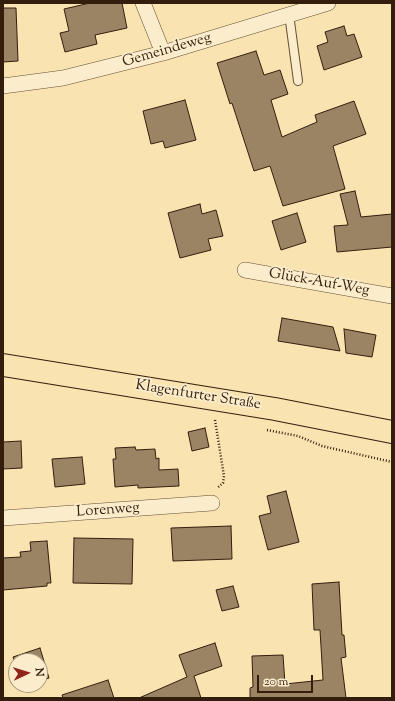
<!DOCTYPE html>
<html>
<head>
<meta charset="utf-8">
<style>
	body { margin:0 }
	#map { position:relative; width:395px; height:701px; overflow:hidden; background:#f9e3b1; font-family:"Sorts Mill Goudy",serif }
	canvas { display:block }
	.frame { position:absolute; inset:0; border:4px solid #331e0e; pointer-events:none }
	.north { position:absolute; left:8px; top:653px; width:40px; height:40px; box-sizing:border-box; background:#fbedcc; border:1px solid #ab9a80; border-radius:50%; rotate:86deg; font-size:11px; font-weight:700; line-height:16px; text-align:center; color:#331e0e }
	.north::after { content:''; display:block; margin:auto; width:14px; height:18px; background:#8f2418; clip-path:polygon(50% 0,100% 100%,50% 72%,0 100%) }
	.scale { position:absolute; left:257px; top:675px; width:56px; height:18px; box-sizing:border-box; border:2px solid #331e0e; border-top:0; padding-left:5px; font-size:12px; line-height:14px; white-space:nowrap; color:#331e0e; -webkit-text-stroke:3px #fbedcc; paint-order:stroke }
</style>
</head>
<body>
<div id="map">
<canvas width="395" height="701"></canvas>
<div class="frame"></div>
<div class="north">N</div>
<div class="scale">20 m</div>
</div>
<script>
const ctx = document.querySelector('canvas').getContext('2d');
ctx.lineJoin = 'round';
function fillPath(path, color) { ctx.fillStyle = color; ctx.fill(path, 'evenodd'); }
const poly = rows => new Path2D(rows.map(r => 'M' + r).join(''));
function stroke(path, color, width, dash) { ctx.strokeStyle = color; ctx.lineWidth = width; ctx.lineCap = dash ? 'butt' : 'round'; ctx.setLineDash(dash || []); ctx.stroke(path); }
function write(font, color, halo, rows, align = 'center') {
  ctx.font = font + ' "Sorts Mill Goudy",serif'; ctx.lineWidth = 3.5; ctx.setLineDash([]); ctx.textBaseline = 'middle'; ctx.strokeStyle = halo; ctx.fillStyle = color; for (const [text, x, y, turn = 0] of rows) {
    ctx.save(); ctx.translate(x, y); ctx.rotate((+turn || 0) * Math.PI / 180); ctx.textAlign = isNaN(turn) ? turn : align; if (halo) ctx.strokeText(text, 0, 0); ctx.fillText(text, 0, 0); ctx.restore();
  }
}
const building = poly([
	[90,3,122,3,127,28,95,35,97,44,65,52,60,33,69,31,64,9,90,3],
	[3,8,16,8,18,61,3,62,3,8],
	[344,26,347,36,354,34,362,57,324,70,317,46,328,42,325,32,344,26],
	[256,51,264,75,280,70,288,94,271,100,282,137,317,122,315,115,354,101,366,134,333,146,345,189,283,206,270,166,254,171,232,103,230,104,217,63,256,51],
	[185,100,196,140,165,148,163,141,151,144,143,111,185,100],
	[355,191,361,217,392,214,392,247,337,252,334,226,348,225,340,194,355,191],
	[200,204,202,214,216,210,223,236,208,239,211,250,180,258,168,213,200,204],
	[297,213,306,242,281,250,272,221,297,213],
	[282,318,333,327,340,351,278,341,282,318],
	[344,329,376,335,372,357,346,353,344,329],
	[205,428,209,447,192,451,188,432,205,428],
	[21,441,22,468,3,469,3,442,21,441],
	[135,447,136,450,155,449,156,459,159,458,159,470,178,469,179,486,138,488,138,485,115,487,113,459,116,459,115,448,135,447],
	[82,457,85,484,55,487,52,459,82,457],
	[286,491,299,542,268,550,259,516,271,513,267,496,286,491],
	[231,526,232,559,173,561,171,528,231,526],
	[74,538,133,539,132,584,73,583,74,538],
	[47,541,51,583,47,583,47,586,3,590,3,558,21,557,20,552,31,551,30,542,47,541],
	[339,582,342,635,344,635,346,657,341,658,346,698,250,698,250,688,253,687,252,656,283,655,285,684,323,680,320,630,314,630,312,584,339,582],
	[233,586,239,607,222,611,216,590,233,586],
	[215,643,222,666,194,676,201,698,139,698,187,677,179,655,215,643],
	[40,648,49,678,40,681,40,661,16,661,16,666,13,657,40,648],
	[108,680,114,698,63,698,62,695,108,680]
]);
fillPath(building, '#9a8463');
stroke(building, '#331e0e', 1);
const service = poly([
	[289,14,298,81]
]);
const minor = poly([
	[143,3,163,53],
	[3,86,63,78,163,53,328,3],
	[245,270,392,296],
	[3,518,212,503]
]);
const primary = poly([
	[3,365,275,409,392,432]
]);
stroke(service, '#644f37', 10);
stroke(minor, '#644f37', 16);
stroke(primary, '#331e0e', 24);
stroke(poly([
	[215,420,224,476,223,483,217,488],
	[267,430,298,436,322,446,392,462]
]), '#331e0e', 2.5, [1, 2]);
stroke(service, '#fbedcc', 8);
stroke(minor, '#fbedcc', 15);
stroke(primary, '#f9e3b1', 22);
write('15px', '#331e0e', '#fbedcc', [
	["Gemeindeweg",167,51,-16],
	["Glück-Auf-Weg",319,283,10],
	["Klagenfurter Straße",198,396,9],
	["Lorenweg",108,511,-4]
]);
</script>
</body>
</html>
